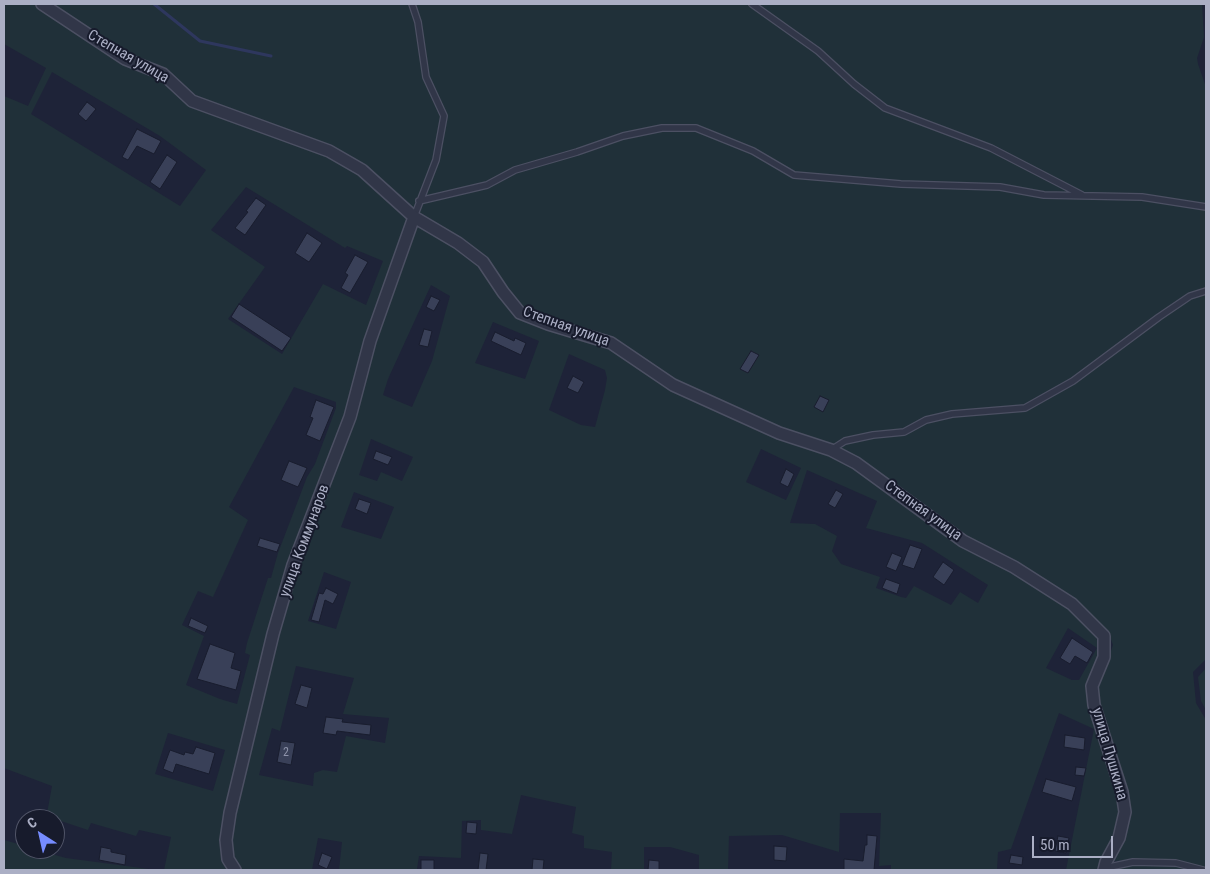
<!DOCTYPE html>
<html>
<head>
<meta charset="utf-8">
<style>
	body { margin:0 }
	#map { position:relative; width:1210px; height:874px; overflow:hidden; background:#1e2338; font-family:"Roboto Condensed",sans-serif }
	canvas { display:block }
	.frame { position:absolute; inset:0; border:5px solid #abafc5; pointer-events:none }
	.north { position:absolute; left:15px; top:809px; width:50px; height:50px; box-sizing:border-box; background:#171b2c; border:1px solid #525669; border-radius:50%; rotate:325deg; font-size:14px; font-weight:700; line-height:20px; text-align:center; color:#abafc5 }
	.north::after { content:''; display:block; margin:auto; width:18px; height:22px; background:#768cff; clip-path:polygon(50% 0,100% 100%,50% 72%,0 100%) }
	.scale { position:absolute; left:1032px; top:836px; width:81px; height:22px; box-sizing:border-box; border:2px solid #abafc5; border-top:0; padding-left:6px; font-size:15px; line-height:18px; white-space:nowrap; color:#abafc5; -webkit-text-stroke:4px #171b2c; paint-order:stroke }
</style>
</head>
<body>
<div id="map">
<canvas width="1210" height="874"></canvas>
<div class="frame"></div>
<div class="north">С</div>
<div class="scale">50 m</div>
</div>
<script>
const ctx = document.querySelector('canvas').getContext('2d');
ctx.lineJoin = 'round';
function fillPath(path, color) { ctx.fillStyle = color; ctx.fill(path, 'evenodd'); }
const poly = rows => new Path2D(rows.map(r => 'M' + r).join(''));
function stroke(path, color, width, dash) { ctx.strokeStyle = color; ctx.lineWidth = width; ctx.lineCap = dash ? 'butt' : 'round'; ctx.setLineDash(dash || []); ctx.stroke(path); }
function write(font, color, halo, rows, align = 'center') {
  ctx.font = font + ' "Roboto Condensed",sans-serif'; ctx.lineWidth = 4; ctx.setLineDash([]); ctx.textBaseline = 'middle'; ctx.strokeStyle = halo; ctx.fillStyle = color; for (const [text, x, y, turn = 0] of rows) {
    ctx.save(); ctx.translate(x, y); ctx.rotate((+turn || 0) * Math.PI / 180); ctx.textAlign = isNaN(turn) ? turn : align; if (halo) ctx.strokeText(text, 0, 0); ctx.fillText(text, 0, 0); ctx.restore();
  }
}
fillPath(poly([
	[4,4,1202,4,1204,37,1197,58,1198,64,1206,87,1206,659,1193,672,1196,703,1206,720,1206,868,1175,859,1110,861,1124,833,1129,810,1126,785,1118,761,1107,738,1098,702,1098,689,1113,645,1109,634,1087,613,1041,579,1005,558,974,544,950,528,853,455,775,427,682,386,617,343,515,310,519,316,614,348,681,393,787,439,836,455,861,470,968,547,1014,570,1070,607,1095,634,1099,646,1098,663,1089,690,1090,704,1102,745,1120,796,1122,812,1115,837,1099,870,1066,870,1094,729,1059,713,1011,849,998,852,997,870,891,870,891,865,879,866,881,813,840,813,839,852,782,835,729,836,728,870,699,870,699,855,670,847,644,847,644,870,611,870,612,852,584,848,584,836,572,833,576,807,521,795,512,834,481,830,481,820,462,821,461,858,419,856,417,869,412,870,339,870,342,842,318,838,312,870,239,870,232,858,229,840,233,813,258,702,297,565,340,458,354,417,373,341,399,268,393,265,359,365,336,445,292,560,263,653,232,784,223,835,225,858,232,870,164,870,171,837,139,830,136,836,91,823,88,830,55,819,46,819,52,786,4,768,4,96,28,106,46,68,4,44],
	[52,72,160,136,206,170,180,206,31,114],
	[246,187,345,248,347,246,383,261,366,305,323,284,282,354,228,319,265,267,211,230],
	[431,285,450,296,432,361,412,407,383,395,388,379],
	[493,322,539,341,525,379,475,363],
	[569,354,605,370,607,378,605,390,595,427,581,425,549,410],
	[294,387,336,402,336,408,315,464,307,477,278,553,271,578,268,578,247,643,245,653,250,655,237,704,220,699,186,685,204,636,182,625,198,591,213,597,248,520,229,507],
	[371,439,413,457,402,481,381,472,377,481,359,475],
	[761,449,801,468,786,500,746,482],
	[807,470,877,501,866,528,922,543,988,585,978,603,960,592,951,605,914,586,906,598,901,597,876,588,880,577,841,564,832,551,837,536,815,524,790,523],
	[354,492,394,507,381,539,341,527],
	[324,572,351,582,336,629,308,621],
	[1068,628,1097,648,1079,680,1072,680,1046,668],
	[296,666,354,678,343,714,389,718,385,743,346,736,337,772,323,770,314,773,313,786,259,775,272,728,280,731],
	[168,733,225,750,213,791,155,774],
	[1206,668,1206,710,1201,701,1198,677],
	[4,840,25,846,25,849,42,851,43,849,49,849,48,853,66,858,156,870,6,870,4,869],
	[1176,865,1194,870,1117,870,1125,866]
]), '#203039');
stroke(poly([
	[154,4,200,41,271,56]
]), '#2e375e', 3);
const building = poly([
	[87,102,96,109,86,121,78,114,87,102],
	[137,129,161,141,154,154,137,146,128,160,122,157,137,129],
	[167,155,177,162,160,189,150,182,167,155],
	[256,198,266,205,245,235,235,228,248,212,246,211,256,198],
	[307,233,322,243,309,262,295,253,307,233],
	[355,255,368,262,350,293,341,288,348,275,345,273,355,255],
	[431,296,440,300,434,311,426,307,431,296],
	[239,304,291,338,282,351,231,317,239,304],
	[424,329,432,331,428,347,419,345,424,329],
	[495,332,514,341,515,338,526,343,521,355,491,341,495,332],
	[751,351,759,355,748,373,740,369,751,351],
	[573,376,584,382,578,393,567,388,573,376],
	[820,396,829,400,823,412,814,407,820,396],
	[316,400,334,407,320,441,306,435,313,418,310,417,316,400],
	[376,451,392,457,388,465,373,459,376,451],
	[289,461,307,468,298,487,281,480,289,461],
	[786,469,794,474,788,487,780,483,786,469],
	[836,490,843,494,835,508,828,504,836,490],
	[359,499,371,503,367,514,355,509,359,499],
	[260,538,280,544,277,552,257,546,260,538],
	[910,545,922,549,914,569,902,565,910,545],
	[892,553,902,557,896,571,886,567,892,553],
	[943,562,954,570,944,585,933,577,943,562],
	[886,579,900,584,897,594,882,588,886,579],
	[326,588,338,594,333,604,325,600,319,622,311,620,319,593,323,594,326,588],
	[191,618,208,626,205,633,188,626,191,618],
	[1072,638,1093,652,1087,663,1075,656,1070,664,1060,658,1072,638],
	[210,644,235,653,231,668,241,671,236,690,197,679,210,644],
	[301,685,312,688,307,708,295,704,301,685],
	[326,717,343,719,342,722,371,725,370,735,337,731,336,735,323,733,326,717],
	[1065,735,1085,738,1084,750,1064,747,1065,735],
	[281,741,295,743,291,765,277,762,281,741],
	[196,747,215,753,209,774,176,764,173,773,163,769,170,750,184,755,185,752,193,754,196,747],
	[1076,767,1086,768,1084,776,1075,775,1076,767],
	[1046,779,1076,787,1072,801,1042,792,1046,779],
	[467,822,477,823,476,834,466,833,467,822],
	[867,835,877,836,874,870,844,870,844,859,863,861,865,845,867,845,867,835],
	[1058,836,1069,838,1066,853,1055,851,1058,836],
	[774,846,787,847,786,861,774,860,774,846],
	[101,847,111,849,111,852,126,855,125,865,99,860,101,847],
	[322,853,332,857,327,869,318,865,322,853],
	[480,853,488,854,486,870,478,870,480,853],
	[1011,855,1023,857,1022,865,1009,863,1011,855],
	[533,859,544,860,543,870,532,870,533,859],
	[421,860,434,860,434,870,421,870,421,860],
	[649,860,659,861,659,870,648,870,649,860]
]);
fillPath(building, '#394058');
stroke(building, '#191d2e', 1);
const service = poly([
	[412,4,418,22,426,77,444,116,436,160,414,217],
	[752,4,818,51,854,84,885,108,991,148,1082,195],
	[419,201,487,185,515,170,577,152,623,136,662,128,696,128,753,151,794,175,901,184,1000,187,1044,195,1142,197,1206,207],
	[831,450,845,441,873,435,904,432,926,420,952,414,1025,408,1073,381,1159,317,1190,296,1206,291],
	[1105,868,1133,862,1176,863,1203,870]
]);
const minor = poly([
	[42,4,125,59,163,74,192,101,329,151,362,170,414,217,458,243,483,262,503,292,520,313,548,324,611,343,673,385,779,433,831,450,856,463,963,541,1014,567,1072,604,1104,636,1104,657,1092,686,1094,705,1122,792,1125,812,1119,838,1106,862,1104,870],
	[235,870,228,859,226,840,230,813,273,634,293,565,350,417,370,341,414,217]
]);
stroke(service, '#4c5063', 8);
stroke(minor, '#4c5063', 14);
stroke(service, '#313648', 5.5);
stroke(minor, '#313648', 11);
write('12px', '#8e93aa', null, [
	["2",286,753]
]);
write('15px', '#abafc5', '#171b2c', [
	["Степная улица",128,57,30],
	["Степная улица",566,327,20],
	["Степная улица",923,511,36],
	["улица Коммунаров",305,541,-70],
	["улица Пушкина",1109,754,74]
]);
</script>
</body>
</html>
